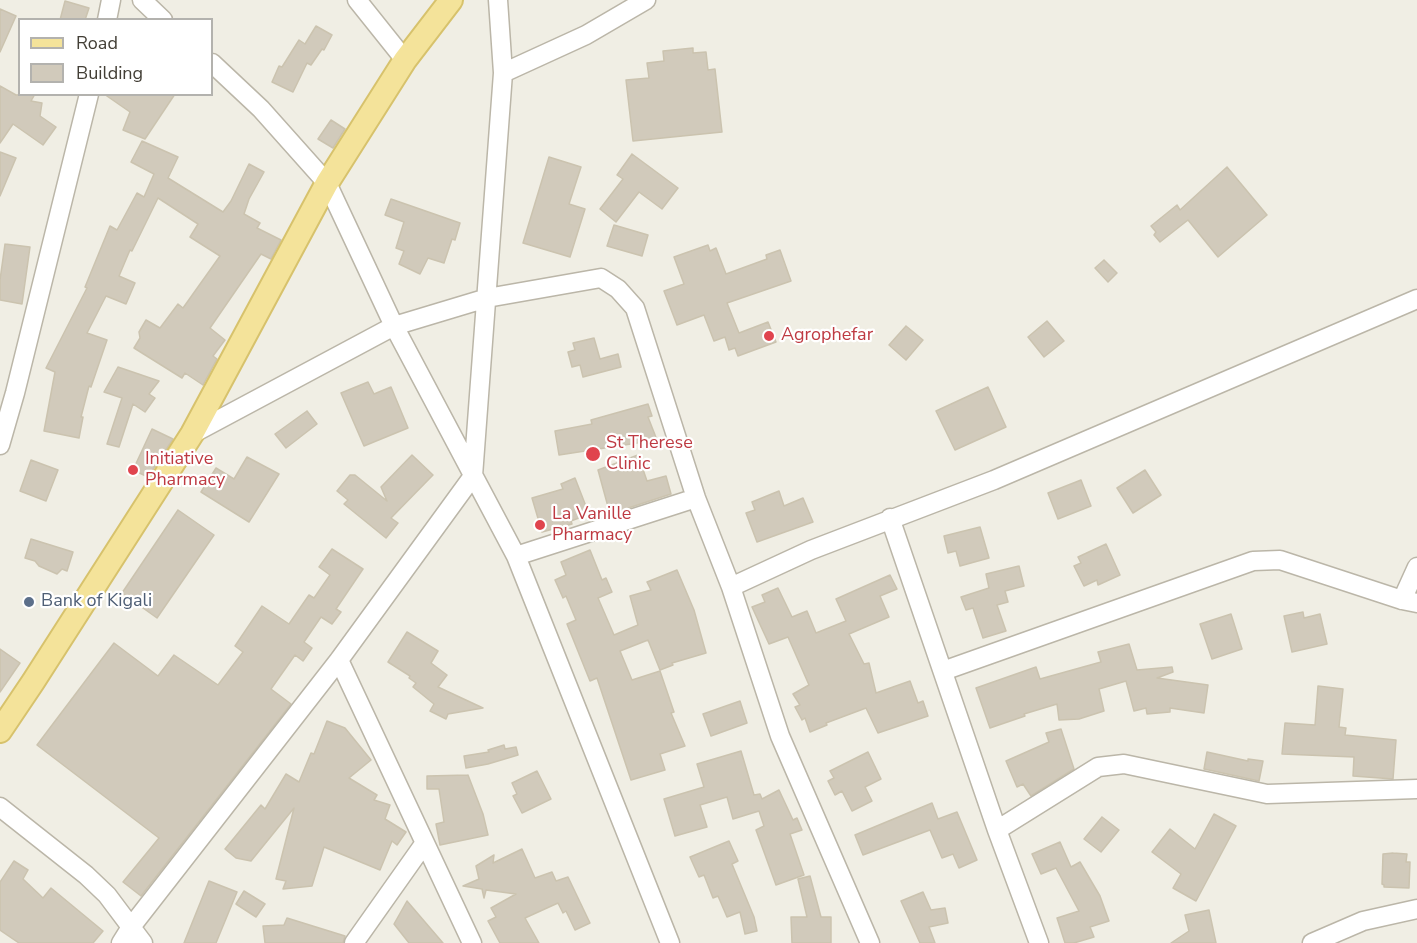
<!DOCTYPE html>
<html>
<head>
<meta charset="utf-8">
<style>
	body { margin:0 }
	#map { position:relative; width:1417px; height:943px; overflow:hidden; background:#f0eee4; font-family:"Nunito Sans",sans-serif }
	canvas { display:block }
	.legend { position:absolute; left:18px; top:18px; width:195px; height:78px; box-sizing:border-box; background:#fff; border:2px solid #b3b2ae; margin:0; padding:8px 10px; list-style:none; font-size:18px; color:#423e35 }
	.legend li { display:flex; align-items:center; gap:12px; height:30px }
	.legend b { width:30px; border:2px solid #b3b2ae }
</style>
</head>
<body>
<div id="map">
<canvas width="1417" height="943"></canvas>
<ul class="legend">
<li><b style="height:8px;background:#f4e39a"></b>Road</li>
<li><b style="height:16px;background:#d1cabb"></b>Building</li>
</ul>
</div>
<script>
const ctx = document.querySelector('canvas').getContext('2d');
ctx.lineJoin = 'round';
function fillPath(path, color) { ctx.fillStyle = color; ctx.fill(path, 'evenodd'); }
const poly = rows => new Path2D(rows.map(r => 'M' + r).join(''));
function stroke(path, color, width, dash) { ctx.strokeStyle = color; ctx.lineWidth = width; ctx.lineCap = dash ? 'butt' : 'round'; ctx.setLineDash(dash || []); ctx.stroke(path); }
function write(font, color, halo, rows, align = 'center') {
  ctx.font = font + ' "Nunito Sans",sans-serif'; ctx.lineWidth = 4.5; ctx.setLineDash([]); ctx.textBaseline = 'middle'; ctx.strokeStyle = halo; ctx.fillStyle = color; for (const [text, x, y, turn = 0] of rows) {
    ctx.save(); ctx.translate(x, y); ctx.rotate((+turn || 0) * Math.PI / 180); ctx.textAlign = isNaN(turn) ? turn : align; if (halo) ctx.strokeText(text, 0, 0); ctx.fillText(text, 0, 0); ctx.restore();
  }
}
const building = poly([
	[65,1,89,8,85,20,60,20,65,1],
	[0,9,16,16,0,52,0,9],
	[316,26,332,35,324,50,322,49,311,65,307,63,293,92,272,82,279,66,282,67,299,40,305,44,316,26],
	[693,48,693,53,706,52,708,70,715,69,722,132,633,141,626,80,649,78,647,63,664,61,663,51,693,48],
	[0,86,16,95,35,94,31,101,42,103,40,116,56,127,43,145,13,124,0,143,0,86],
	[104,94,175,94,145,139,123,130,130,112,104,94],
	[331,120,345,129,333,148,318,139,331,120],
	[142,141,178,157,168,178,223,212,231,201,249,164,264,172,249,199,244,214,260,223,257,228,281,240,271,259,261,254,210,328,225,340,213,356,217,359,203,385,185,373,182,378,134,348,140,338,139,332,146,320,160,328,178,304,183,308,220,256,190,237,198,224,158,198,132,251,130,250,119,276,135,283,126,304,106,296,87,333,107,340,91,387,89,386,81,417,83,417,79,438,44,431,55,372,46,368,87,288,85,287,110,226,117,230,137,193,144,197,154,174,131,162,142,141],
	[0,152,16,158,0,196,0,152],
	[632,154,678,188,662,209,639,192,616,222,600,209,623,179,617,175,632,154],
	[549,157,581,167,569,204,585,209,570,257,523,243,549,157],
	[1227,167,1267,215,1218,257,1188,220,1160,242,1154,235,1156,232,1151,226,1177,205,1180,210,1227,167],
	[391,199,460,223,455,240,452,239,444,263,428,258,420,274,399,264,404,251,396,248,404,222,385,215,391,199],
	[614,225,648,235,642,256,607,246,614,225],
	[5,244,30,247,22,304,0,300,0,280,5,244],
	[708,245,710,251,716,248,726,274,767,259,766,255,780,250,791,281,727,303,739,333,768,322,776,342,738,356,735,348,729,350,725,337,714,341,704,315,677,325,664,291,684,284,674,257,708,245],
	[1104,260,1117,273,1108,282,1095,268,1104,260],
	[1047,321,1064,341,1044,357,1028,337,1047,321],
	[906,326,923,340,906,360,889,345,906,326],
	[594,338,600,359,618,354,621,367,583,377,580,365,572,367,568,352,575,350,573,343,594,338],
	[118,367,159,381,149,394,155,398,145,412,133,404,119,447,107,444,122,398,104,392,118,367],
	[368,382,374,394,391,387,408,428,364,446,341,393,368,382],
	[988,387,1006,427,955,450,936,411,988,387],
	[648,404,652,416,648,417,657,440,559,455,555,431,592,424,591,420,648,404],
	[307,411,317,424,286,448,275,434,307,411],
	[152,429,173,439,148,477,133,470,152,429],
	[412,455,433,475,391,518,398,523,386,538,344,504,348,500,337,491,350,475,355,475,387,501,381,487,412,455],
	[638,455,647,481,666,476,671,494,610,514,598,470,638,455],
	[247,457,279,474,249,522,201,492,216,468,234,479,247,457],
	[31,460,58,470,46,501,20,491,31,460],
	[1145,470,1161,495,1133,513,1117,488,1145,470],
	[575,478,589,514,571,521,572,524,542,532,532,498,563,489,561,484,575,478],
	[1081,480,1091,506,1058,519,1048,493,1081,480],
	[779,491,784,506,803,498,813,522,757,542,746,513,755,510,752,502,779,491],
	[178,510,214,535,157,618,122,593,178,510],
	[980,527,989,558,960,566,956,551,948,553,944,536,980,527],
	[31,539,73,552,67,571,62,569,57,574,39,566,35,561,25,558,31,539],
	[1106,544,1120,575,1098,585,1097,580,1084,586,1074,566,1081,563,1078,557,1106,544],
	[332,549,363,569,336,609,341,612,332,624,321,617,304,642,312,648,303,661,295,655,271,689,291,704,141,896,123,882,159,838,37,745,114,643,158,676,174,655,218,685,243,652,235,646,262,606,289,624,309,595,314,598,330,575,319,567,332,549],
	[590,550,602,580,606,578,612,592,598,598,614,635,638,625,630,596,651,590,647,582,677,570,694,610,706,653,672,663,673,665,660,670,648,640,620,651,632,680,660,671,674,712,671,713,685,746,660,754,665,770,631,780,597,678,590,681,567,624,576,620,566,596,563,598,555,580,566,575,561,562,590,550],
	[1019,566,1024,586,1005,591,1008,602,997,605,1006,631,983,638,973,608,966,610,961,597,989,588,986,574,1019,566],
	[890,575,897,589,880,596,889,617,849,634,864,664,869,663,876,693,910,681,918,703,923,701,928,716,878,733,866,708,826,723,827,725,810,732,805,718,802,720,795,707,800,705,793,694,809,685,788,637,769,644,752,607,765,602,762,595,778,588,792,617,807,611,816,633,846,621,836,599,890,575],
	[1303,612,1304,618,1320,614,1327,644,1292,652,1284,616,1303,612],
	[1231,614,1242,649,1212,659,1200,624,1231,614],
	[407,632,438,651,431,663,447,675,438,687,483,708,448,714,446,719,430,711,434,704,413,687,416,683,409,678,410,676,388,662,407,632],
	[1129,644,1137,670,1172,667,1173,672,1157,678,1208,685,1204,713,1170,708,1170,712,1147,714,1146,708,1134,711,1126,681,1099,689,1104,711,1079,719,1059,720,1057,704,1024,714,1025,716,990,728,976,688,1036,667,1040,679,1101,662,1098,652,1129,644],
	[0,649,20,663,0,692,0,649],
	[1318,686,1343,689,1339,727,1346,728,1345,735,1396,740,1393,779,1353,776,1354,757,1282,754,1285,723,1315,725,1318,686],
	[740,701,747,723,711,736,703,714,740,701],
	[327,721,345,728,371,760,349,778,377,795,374,800,390,805,385,819,406,832,397,845,392,841,380,870,324,847,312,886,283,889,286,881,276,879,294,808,251,861,236,858,225,849,261,805,265,809,286,774,299,782,311,753,314,754,327,721],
	[1061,729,1074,769,1031,796,1023,784,1017,787,1006,761,1049,742,1046,733,1061,729],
	[504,745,505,749,516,747,518,755,488,764,466,768,464,756,489,752,488,750,504,745],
	[741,751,754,795,760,794,762,799,779,790,793,820,797,818,802,830,790,834,804,875,776,885,756,830,764,826,759,811,733,819,727,797,700,805,707,827,675,836,664,799,704,787,697,764,741,751],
	[868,752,881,779,865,787,872,801,852,811,842,791,835,795,828,781,834,778,830,771,868,752],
	[1207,752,1248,761,1248,759,1263,761,1259,781,1204,769,1207,752],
	[537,771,551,799,522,813,513,796,517,794,512,783,537,771],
	[468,775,483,814,488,835,440,845,436,824,444,822,439,789,427,789,427,776,468,775],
	[932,803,938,819,957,812,977,860,959,868,953,854,942,858,930,830,863,855,855,835,932,803],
	[1214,814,1236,826,1196,901,1173,888,1181,874,1152,852,1170,829,1195,849,1214,814],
	[1102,817,1119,830,1101,852,1084,839,1102,817],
	[729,841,738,861,732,864,754,917,757,931,745,934,740,912,727,917,718,896,713,898,704,875,699,877,690,857,729,841],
	[1060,842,1071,867,1080,862,1100,896,1109,921,1090,927,1094,937,1074,943,1065,943,1057,918,1079,911,1056,868,1041,874,1032,854,1060,842],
	[522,849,535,878,552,872,556,881,568,877,590,923,575,930,566,911,563,913,558,903,525,918,539,943,500,943,488,921,496,917,491,908,516,894,486,890,484,898,482,889,463,886,479,879,476,866,494,855,493,863,522,849],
	[1393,853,1407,854,1406,862,1410,862,1409,888,1384,887,1384,885,1382,884,1383,854,1393,853],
	[14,861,28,870,23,879,43,898,51,888,103,931,93,943,19,943,0,930,0,882,14,861],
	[810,876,821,917,831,917,831,943,792,943,791,917,807,917,798,879,810,876],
	[209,881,237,892,216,943,184,943,209,881],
	[244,891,265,904,256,917,236,904,244,891],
	[923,892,931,910,945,908,948,923,929,927,935,943,920,943,901,901,923,892],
	[407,901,443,943,409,943,394,924,407,901],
	[1209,910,1216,943,1171,943,1189,931,1185,915,1209,910],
	[287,918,345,936,343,943,265,943,263,926,284,925,287,918]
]);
fillPath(building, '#d1cabb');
stroke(building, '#cbc3af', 1.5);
const minor = poly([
	[142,0,163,20],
	[357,0,405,60],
	[107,20,111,0],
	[212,63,261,109,327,183,394,326,516,556,670,943],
	[503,73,586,35,646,0],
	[192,434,394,326,487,298,601,278,618,289,635,308,696,498,731,587,811,550,994,480,1417,299],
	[0,445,15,393,89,94],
	[890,518,997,830,1039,943],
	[516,556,696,498],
	[731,587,780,736,870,943],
	[1402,600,1417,567],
	[339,660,472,943],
	[943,671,1253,561,1280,560,1402,600,1417,603],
	[0,807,86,875,107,895,143,943],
	[997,830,1098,767,1124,764,1267,794,1417,789],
	[121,943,131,927,339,660,473,476,503,73,498,0],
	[354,943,424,844],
	[1312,943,1363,921,1417,909]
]);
const major = poly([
	[0,731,33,682,192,434,327,183,405,60,451,0]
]);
stroke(minor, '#bbb6a8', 21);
stroke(major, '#d7c26c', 26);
stroke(minor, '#fff', 18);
stroke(major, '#f4e39a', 22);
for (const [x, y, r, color] of [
	[769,336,6,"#e0444e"],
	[593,454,8,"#e0444e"],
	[133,470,6,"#e0444e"],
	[540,525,6,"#e0444e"],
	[29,602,6,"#5c6f8a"]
]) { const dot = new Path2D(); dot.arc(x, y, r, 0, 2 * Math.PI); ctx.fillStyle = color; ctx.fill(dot); stroke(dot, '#fff', 2); }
write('18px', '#be3a42', '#fff', [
	["Agrophefar",781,336],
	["St Therese",606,444],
	["Clinic",606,465],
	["Initiative",145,460],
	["Pharmacy",145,481],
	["La Vanille",552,515],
	["Pharmacy",552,536]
], 'left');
write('18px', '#4e5e75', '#fff', [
	["Bank of Kigali",41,602]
], 'left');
</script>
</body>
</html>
